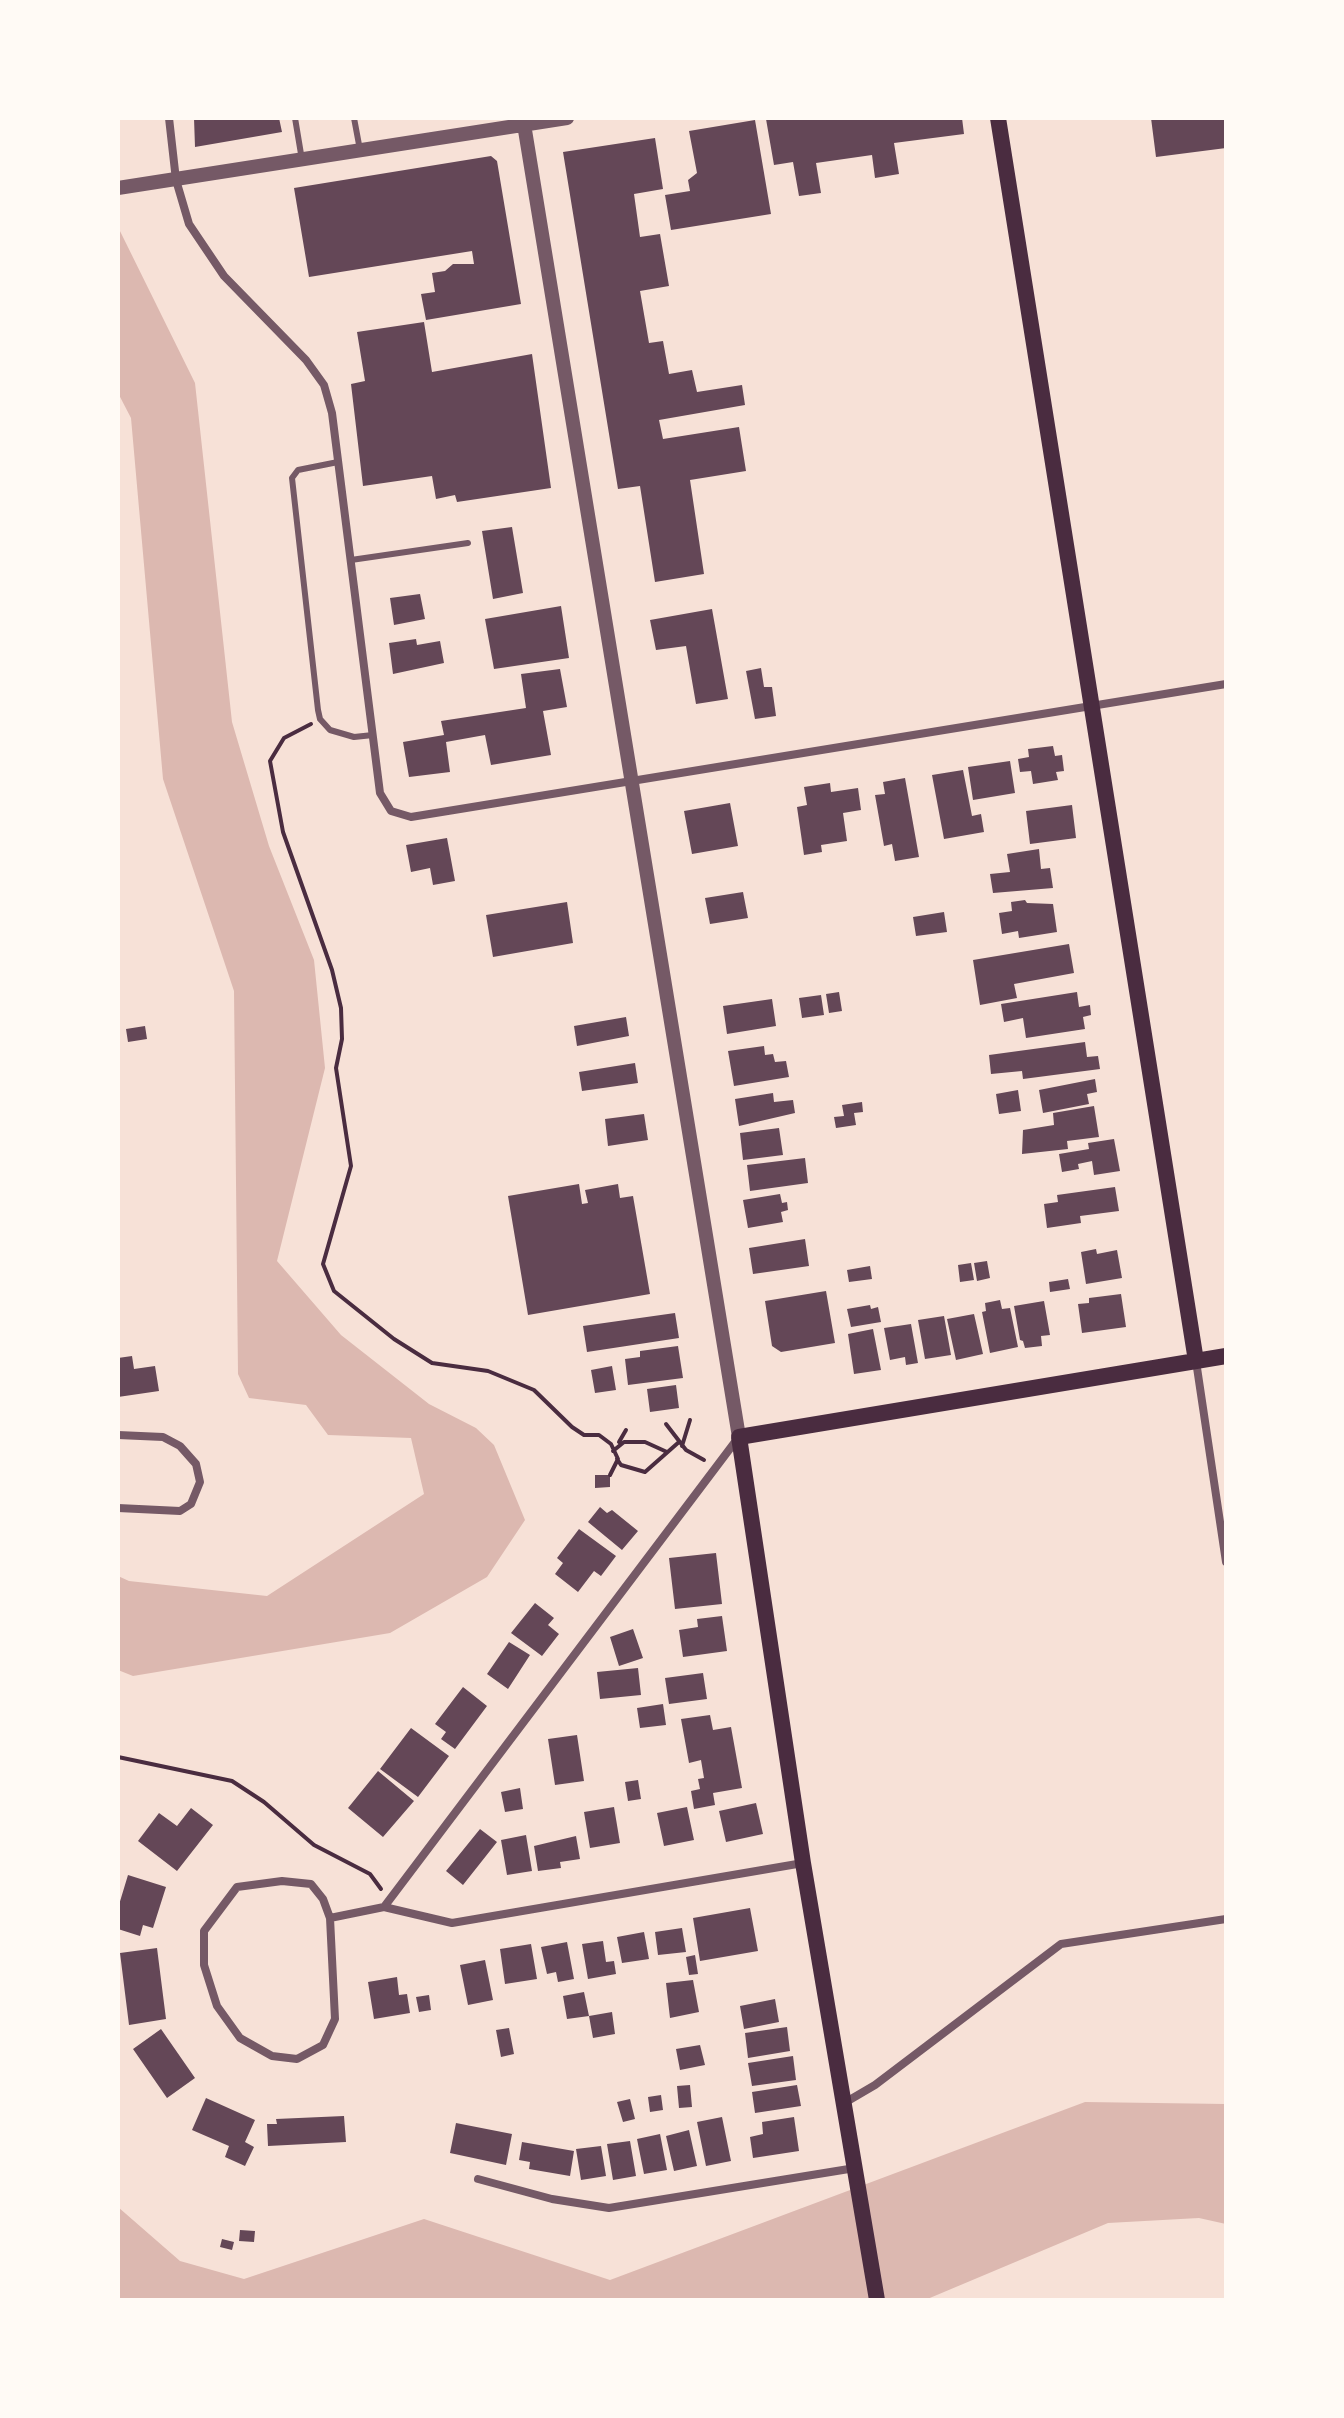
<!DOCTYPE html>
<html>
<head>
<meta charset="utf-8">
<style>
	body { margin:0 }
	#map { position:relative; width:1344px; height:2418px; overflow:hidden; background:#f7e1d7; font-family:Jost,sans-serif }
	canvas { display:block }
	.frame { position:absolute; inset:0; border:120px solid #fffaf5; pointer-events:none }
</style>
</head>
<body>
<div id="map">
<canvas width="1344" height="2418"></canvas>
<div class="frame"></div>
</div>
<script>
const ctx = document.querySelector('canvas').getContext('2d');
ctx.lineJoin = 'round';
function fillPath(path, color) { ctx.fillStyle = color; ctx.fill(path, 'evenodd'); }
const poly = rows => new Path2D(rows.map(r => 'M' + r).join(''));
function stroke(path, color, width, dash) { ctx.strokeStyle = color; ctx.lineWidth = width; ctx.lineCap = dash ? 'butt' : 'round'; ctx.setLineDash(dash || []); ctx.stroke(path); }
fillPath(poly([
	[118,227,195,383,232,722,269,846,314,960,325,1068,277,1261,341,1335,429,1404,476,1428,494,1445,525,1520,487,1577,390,1633,133,1676,118,1670,118,1576,129,1581,267,1596,424,1494,411,1438,328,1435,306,1405,249,1398,238,1374,234,991,163,779,131,418,118,393],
	[1085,2102,1226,2104,1226,2224,1199,2218,1108,2223,925,2300,118,2300,118,2207,180,2261,244,2279,424,2219,610,2280]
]), '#dcb8b0');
fillPath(poly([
	[194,118,279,118,282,132,195,147],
	[962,118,964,134,894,143,899,174,875,178,872,155,816,163,821,193,799,196,793,162,774,165,766,119],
	[1151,118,1226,118,1226,148,1156,157],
	[755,120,771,214,671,230,665,195,690,191,688,180,697,173,689,131],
	[655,138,663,189,634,194,640,237,660,234,669,286,640,291,649,343,663,341,669,374,692,370,697,392,742,385,745,405,659,420,663,439,739,427,746,471,690,480,704,574,655,582,640,486,618,489,563,152],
	[491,156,497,161,521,304,426,320,421,294,435,292,432,273,445,271,453,264,474,264,472,251,309,277,294,188],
	[424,322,432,372,532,354,551,488,457,502,455,495,436,499,432,476,363,486,351,384,365,381,357,332],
	[512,527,523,593,493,599,482,531],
	[420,594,425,619,394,625,390,598],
	[561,606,569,658,494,669,485,619],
	[712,609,728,699,696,704,686,646,656,650,650,620],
	[416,639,417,645,440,641,444,663,393,674,389,643],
	[761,668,764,687,772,687,776,716,755,719,746,671],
	[560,669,567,707,543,711,551,755,491,765,485,735,446,742,450,772,409,777,403,742,444,735,441,721,526,708,521,674],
	[1053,746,1055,756,1062,755,1064,771,1056,772,1058,780,1033,784,1031,771,1020,772,1018,759,1029,757,1028,749],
	[1010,761,1015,793,973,800,968,767],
	[963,770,972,816,981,814,984,832,944,839,932,775],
	[905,778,919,857,895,861,892,844,884,846,875,795,885,794,883,782],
	[830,783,831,792,858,788,861,810,843,813,847,841,821,845,822,852,804,855,797,807,807,805,804,787],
	[730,803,738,846,692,854,684,811],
	[1072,805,1076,838,1030,844,1026,811],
	[447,838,455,881,433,885,430,868,411,872,406,845],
	[1039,849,1041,869,1050,868,1053,888,993,893,990,874,1010,872,1007,854],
	[743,892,748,918,710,924,705,898],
	[1025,900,1027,903,1053,904,1057,932,1019,938,1018,931,1002,934,999,913,1012,911,1011,902],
	[567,902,573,943,493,957,486,915],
	[944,912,947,932,916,936,913,917],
	[1069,944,1074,973,1014,984,1017,998,980,1005,973,960],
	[839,992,842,1011,829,1013,826,994],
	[1077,992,1079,1007,1090,1005,1091,1015,1083,1017,1085,1029,1026,1038,1023,1018,1004,1022,1001,1004],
	[821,995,824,1015,802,1018,799,998],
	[772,999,776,1026,727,1034,723,1006],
	[626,1017,629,1036,577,1046,574,1026],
	[145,1026,147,1039,128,1042,126,1029],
	[1085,1042,1087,1057,1098,1056,1100,1069,1023,1079,1022,1071,991,1074,989,1055],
	[764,1046,765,1055,773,1054,775,1062,786,1061,789,1077,734,1086,728,1051],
	[635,1063,638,1083,582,1091,579,1072],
	[1095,1079,1097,1092,1087,1094,1089,1104,1043,1113,1039,1090],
	[1018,1090,1021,1111,999,1114,996,1094],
	[773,1093,774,1102,793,1100,795,1113,739,1126,735,1099],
	[862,1102,863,1112,854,1113,856,1125,836,1128,834,1117,844,1116,842,1105],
	[1094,1106,1099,1137,1067,1141,1068,1149,1022,1154,1023,1130,1054,1125,1053,1113],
	[644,1114,648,1140,608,1146,605,1119],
	[779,1128,783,1155,743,1160,740,1133],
	[1114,1139,1120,1171,1094,1175,1092,1161,1078,1164,1079,1169,1062,1172,1059,1154,1089,1149,1088,1143],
	[805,1158,808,1183,750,1191,747,1165],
	[579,1184,582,1204,588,1203,585,1190,618,1184,620,1198,633,1196,650,1294,528,1315,508,1196],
	[1115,1187,1119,1211,1080,1216,1081,1223,1047,1228,1044,1204,1058,1202,1057,1195],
	[780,1194,782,1203,787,1202,788,1210,781,1212,783,1222,748,1228,743,1200],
	[805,1239,809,1266,753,1274,749,1248],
	[1096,1249,1097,1254,1117,1250,1122,1278,1086,1284,1081,1252],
	[987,1261,990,1278,977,1281,974,1263],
	[971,1263,974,1280,960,1282,958,1265],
	[870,1266,872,1279,849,1282,847,1270],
	[1068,1279,1070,1289,1050,1292,1049,1282],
	[826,1291,835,1343,781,1352,772,1346,765,1301],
	[1121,1294,1126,1327,1082,1333,1078,1304,1089,1303,1089,1298],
	[1000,1300,1002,1309,1010,1308,1018,1347,990,1353,982,1312,986,1311,985,1303],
	[1044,1301,1050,1335,1041,1336,1042,1346,1025,1348,1023,1341,1020,1340,1014,1306],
	[870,1305,871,1309,878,1307,881,1322,851,1327,847,1309],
	[675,1313,679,1338,587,1352,583,1326],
	[974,1314,983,1354,956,1360,947,1319],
	[944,1316,951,1355,925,1359,918,1320],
	[911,1324,918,1363,906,1365,905,1357,890,1360,884,1328],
	[873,1329,881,1370,854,1374,848,1334],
	[678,1346,683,1378,628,1385,625,1359,640,1357,640,1351],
	[132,1356,134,1369,155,1366,159,1391,118,1397,118,1358],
	[612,1366,616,1390,595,1393,591,1370],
	[676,1385,679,1408,650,1412,647,1389],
	[595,1475,610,1475,610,1487,595,1488],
	[600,1507,607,1513,612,1510,638,1531,622,1550,588,1522],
	[579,1529,616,1556,601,1576,594,1571,578,1592,555,1574,563,1563,557,1558],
	[716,1553,722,1604,675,1609,669,1558],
	[535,1603,554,1618,548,1625,559,1634,542,1656,511,1633],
	[722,1616,727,1651,683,1657,679,1630,698,1627,697,1619],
	[633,1629,643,1658,619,1666,610,1637],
	[509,1642,530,1655,508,1689,487,1674],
	[638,1668,641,1695,600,1699,597,1672],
	[703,1673,707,1699,669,1704,665,1678],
	[463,1687,487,1706,455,1749,441,1739,446,1732,435,1724],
	[663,1704,666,1725,640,1728,637,1708],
	[710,1715,713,1730,731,1727,742,1788,713,1793,715,1805,694,1809,691,1791,700,1789,698,1779,704,1778,701,1760,689,1763,681,1719],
	[411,1728,449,1756,418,1797,380,1769],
	[577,1735,584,1781,555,1785,548,1739],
	[378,1771,414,1801,383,1837,348,1808],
	[638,1780,641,1799,628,1801,625,1782],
	[520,1788,523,1809,505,1812,501,1792],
	[756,1803,763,1834,726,1842,719,1811],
	[614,1807,620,1843,590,1848,584,1812],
	[687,1807,694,1840,664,1846,657,1813],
	[191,1808,213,1825,177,1871,138,1841,159,1813,177,1826],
	[480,1829,497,1842,463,1885,446,1871],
	[526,1835,532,1871,507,1875,501,1840],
	[576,1836,580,1859,560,1862,561,1868,538,1871,534,1846],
	[128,1875,166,1887,153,1928,143,1925,140,1936,118,1929,118,1908],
	[750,1908,758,1951,700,1961,693,1918],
	[682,1928,686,1952,658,1955,655,1932],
	[644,1932,649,1959,622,1963,617,1937],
	[603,1941,606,1962,614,1961,616,1974,588,1979,582,1944],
	[567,1942,574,1979,558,1982,556,1972,547,1974,541,1947],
	[531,1944,537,1979,505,1984,500,1949],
	[157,1948,166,2019,129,2025,120,1953],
	[695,1955,698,1974,689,1975,686,1957],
	[485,1960,493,2000,468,2005,460,1965],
	[397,1977,399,1995,407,1994,410,2013,374,2019,368,1982],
	[693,1980,699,2012,670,2018,666,1983],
	[584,1992,589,2016,567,2019,563,1996],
	[429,1995,431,2010,419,2012,416,1997],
	[775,1999,779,2022,744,2029,740,2006],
	[612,2012,615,2034,593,2038,589,2016],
	[787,2027,790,2051,748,2058,745,2033],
	[509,2028,514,2054,501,2057,496,2030],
	[161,2029,195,2078,167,2098,133,2049],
	[700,2045,705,2065,680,2070,676,2049],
	[793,2056,796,2080,752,2086,748,2063],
	[690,2085,692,2107,679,2108,677,2086],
	[797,2085,801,2106,755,2113,752,2092],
	[661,2095,663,2110,650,2112,648,2097],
	[206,2098,255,2120,245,2142,254,2147,245,2166,225,2157,229,2146,192,2130],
	[630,2099,635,2119,623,2122,617,2102],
	[344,2116,346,2142,268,2146,267,2124,277,2124,276,2119],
	[722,2117,731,2161,706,2166,697,2122],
	[794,2117,799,2151,753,2158,750,2137,763,2134,762,2122],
	[456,2123,512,2134,506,2165,450,2153],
	[689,2130,697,2166,674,2171,666,2136],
	[660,2134,667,2170,644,2174,637,2139],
	[630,2141,636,2176,613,2180,607,2144],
	[522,2142,574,2151,570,2176,529,2169,530,2162,519,2160],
	[601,2146,606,2176,581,2180,576,2149],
	[240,2230,255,2231,254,2242,239,2241],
	[222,2239,234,2242,232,2250,220,2247]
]), '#644757');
stroke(poly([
	[311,724,284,738,270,761,283,832,332,970,341,1008,342,1039,336,1068,351,1166,323,1264,334,1291,394,1339,432,1363,488,1371,534,1390,572,1427,584,1435,599,1435,611,1444,618,1459,610,1475],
	[666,1424,686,1450,704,1460],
	[619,1442,626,1430],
	[682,1446,690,1420],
	[613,1451,624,1442,645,1442,667,1452],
	[617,1459,621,1465,645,1472,679,1442],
	[118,1757,232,1781,264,1802,314,1845,370,1874,381,1889]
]), '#4a2c40', 4);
stroke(poly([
	[295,118,302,160],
	[354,118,360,150],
	[338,462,298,470,292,478,318,710,320,719,330,730,354,737,373,735],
	[351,560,468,543]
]), '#755966', 6);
stroke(poly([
	[169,118,176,180,189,224,224,276,306,360,324,385,332,413,380,793,391,811,411,817,1226,684],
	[1196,1361,1226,1562],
	[118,1435,163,1437,180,1446,196,1464,200,1482,191,1504,180,1511,118,1508],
	[282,1881,311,1884,323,1899,330,1918,335,2019,323,2045,297,2059,272,2056,240,2038,217,2006,204,1965,204,1931,237,1887,282,1881],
	[384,1907,738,1438],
	[330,1918,384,1907,452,1923,803,1863],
	[846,2102,875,2085,1061,1944,1226,1919],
	[478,2179,552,2199,609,2208,855,2168]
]), '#755966', 8);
stroke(poly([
	[523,118,739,1437],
	[118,188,567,118]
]), '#755966', 14);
stroke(poly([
	[998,118,1196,1361],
	[877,2300,803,1863,739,1437,1226,1356]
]), '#4a2c40', 16);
</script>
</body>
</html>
